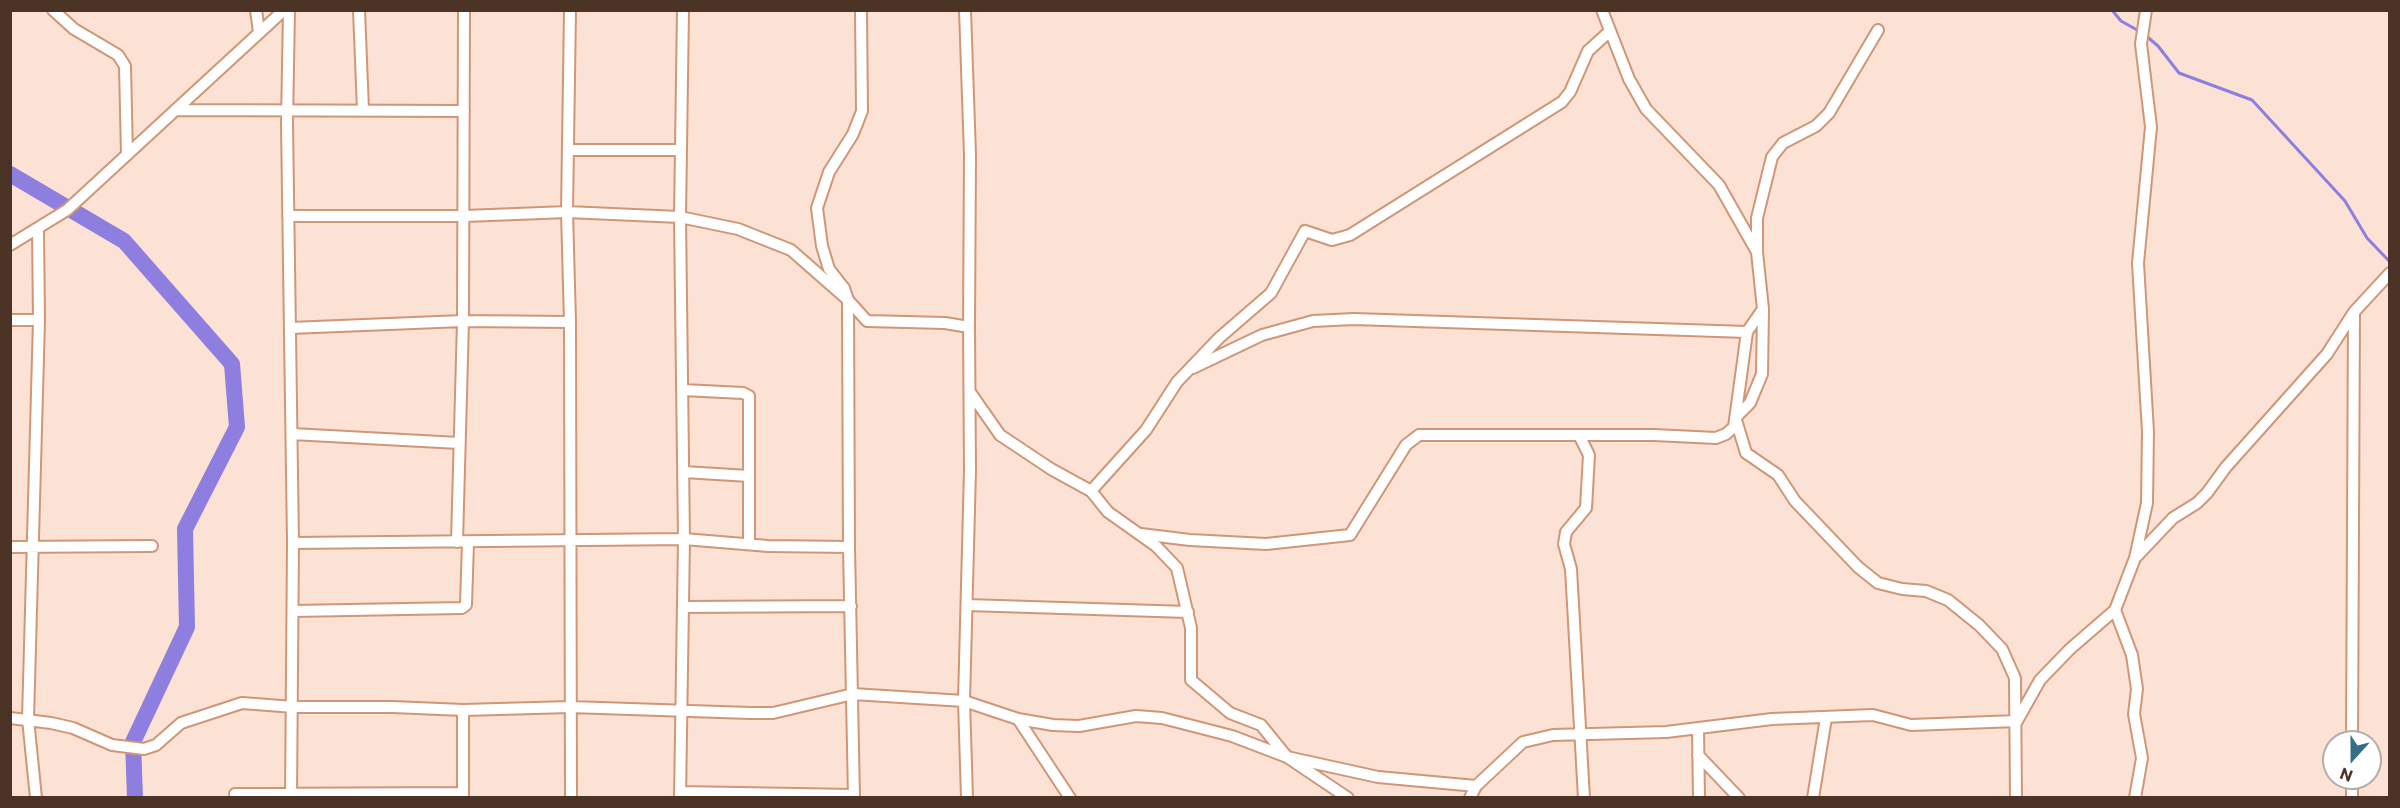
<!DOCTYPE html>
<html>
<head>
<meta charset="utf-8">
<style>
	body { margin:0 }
	#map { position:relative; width:2400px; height:808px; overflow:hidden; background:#fbe2d5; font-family:Commissioner,sans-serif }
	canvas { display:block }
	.frame { position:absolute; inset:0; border:12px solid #4b3326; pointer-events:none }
	.north { position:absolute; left:2322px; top:730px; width:60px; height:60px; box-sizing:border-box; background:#fff; border:2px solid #b7ada8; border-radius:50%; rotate:201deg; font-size:16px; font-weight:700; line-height:24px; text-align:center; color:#4b3326 }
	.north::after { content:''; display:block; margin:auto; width:21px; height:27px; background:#356e87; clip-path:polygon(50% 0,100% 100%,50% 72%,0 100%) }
</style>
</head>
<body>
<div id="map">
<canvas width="2400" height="808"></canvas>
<div class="frame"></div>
<div class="north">N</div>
</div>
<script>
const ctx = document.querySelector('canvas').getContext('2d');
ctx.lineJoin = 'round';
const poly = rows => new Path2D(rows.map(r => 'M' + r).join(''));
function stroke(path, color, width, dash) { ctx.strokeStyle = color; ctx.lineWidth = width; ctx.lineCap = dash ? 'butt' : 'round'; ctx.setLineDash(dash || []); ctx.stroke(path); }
stroke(poly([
	[2112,10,2121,21,2139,31],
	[2144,34,2158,46,2179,73,2252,100,2345,201,2367,238,2390,262]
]), '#8e7edf', 3);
stroke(poly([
	[10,174,124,241,232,364,237,427,185,529,187,627,133,742,135,798]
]), '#8e7edf', 16);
const minor = poly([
	[53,10,74,29,118,55,125,66,127,155],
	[256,10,259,32],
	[289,10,287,123,293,543,291,798],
	[359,10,363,110],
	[965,10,970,155,969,327],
	[1602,10,1629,79,1646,109,1719,185,1757,252],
	[175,110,464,111],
	[568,150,680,150],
	[288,216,465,216,567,212,570,10],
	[10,245,67,210,284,10],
	[10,320,39,320],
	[570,322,571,798],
	[290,328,463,321,464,10],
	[1193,368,1262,335,1313,321,1354,319,1747,332],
	[683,390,743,393,749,396,749,544],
	[970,392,1000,435,1051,469,1091,491,1108,512,1156,546,1177,568,1191,628,1191,680,1230,713,1261,725,1287,757,1348,798],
	[1735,418,1750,403,1762,374,1763,310],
	[1736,420,1746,453,1778,475,1795,501,1858,567,1878,583,1902,589,1926,591,1948,600,1979,625,2002,649,2015,678,2016,798],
	[292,434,459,443],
	[1579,435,1589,455,1586,508,1566,532,1564,544,1571,569,1584,798],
	[684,472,749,476],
	[1091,491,1146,430,1177,382,1219,338,1271,293,1305,231,1332,240,1350,235,1562,102,1570,92,1588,51,1610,31],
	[1141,534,1190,540,1266,544,1350,535,1406,445,1419,435,1654,435,1716,438,1726,434,1734,427,1747,332,1763,309,1757,252,1757,218,1772,157,1783,143,1816,126,1829,113,1878,30],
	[457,542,463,321,570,322,567,212,680,217,738,229,791,250,848,300,867,321,945,323,969,327,970,470,964,701,967,798],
	[293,543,684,539,768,546,849,547,848,300,844,288,829,269,822,246,817,208,829,172,853,134,862,111,861,10],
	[10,547,152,546],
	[849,547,854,798],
	[2137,556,2173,518,2197,503,2207,493,2226,467,2327,354,2354,312,2390,273],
	[967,605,1188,612],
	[683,607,851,606],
	[2115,610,2132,655,2137,689,2134,714,2142,758,2135,798],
	[293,611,462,608,466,605,468,542],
	[463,710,463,798],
	[10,718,51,723,73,728,112,745,144,749,156,745,181,723,242,703,294,707,393,707,463,710,570,707,750,713,773,713,853,694,964,701,1018,719,1053,725,1079,726,1136,716,1162,718,1232,736,1287,757,1378,777,1476,786],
	[1018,719,1070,798],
	[2017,721,2040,680,2070,649,2115,610,2135,558,2147,503,2148,432,2138,263,2151,127,2141,44,2146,10],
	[1698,729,1699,798],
	[2352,742,2354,312],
	[1698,755,1739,798],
	[680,792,854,795],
	[235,794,463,793],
	[36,798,28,719,39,320,38,229],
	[680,798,684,539,680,217,683,10],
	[1470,798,1476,786,1523,742,1553,735,1666,732,1772,719,1873,715,1911,725,2017,721],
	[1813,798,1826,718],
	[2352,798,2352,778]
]);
stroke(minor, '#cf9677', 14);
stroke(minor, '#fff', 10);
</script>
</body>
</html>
